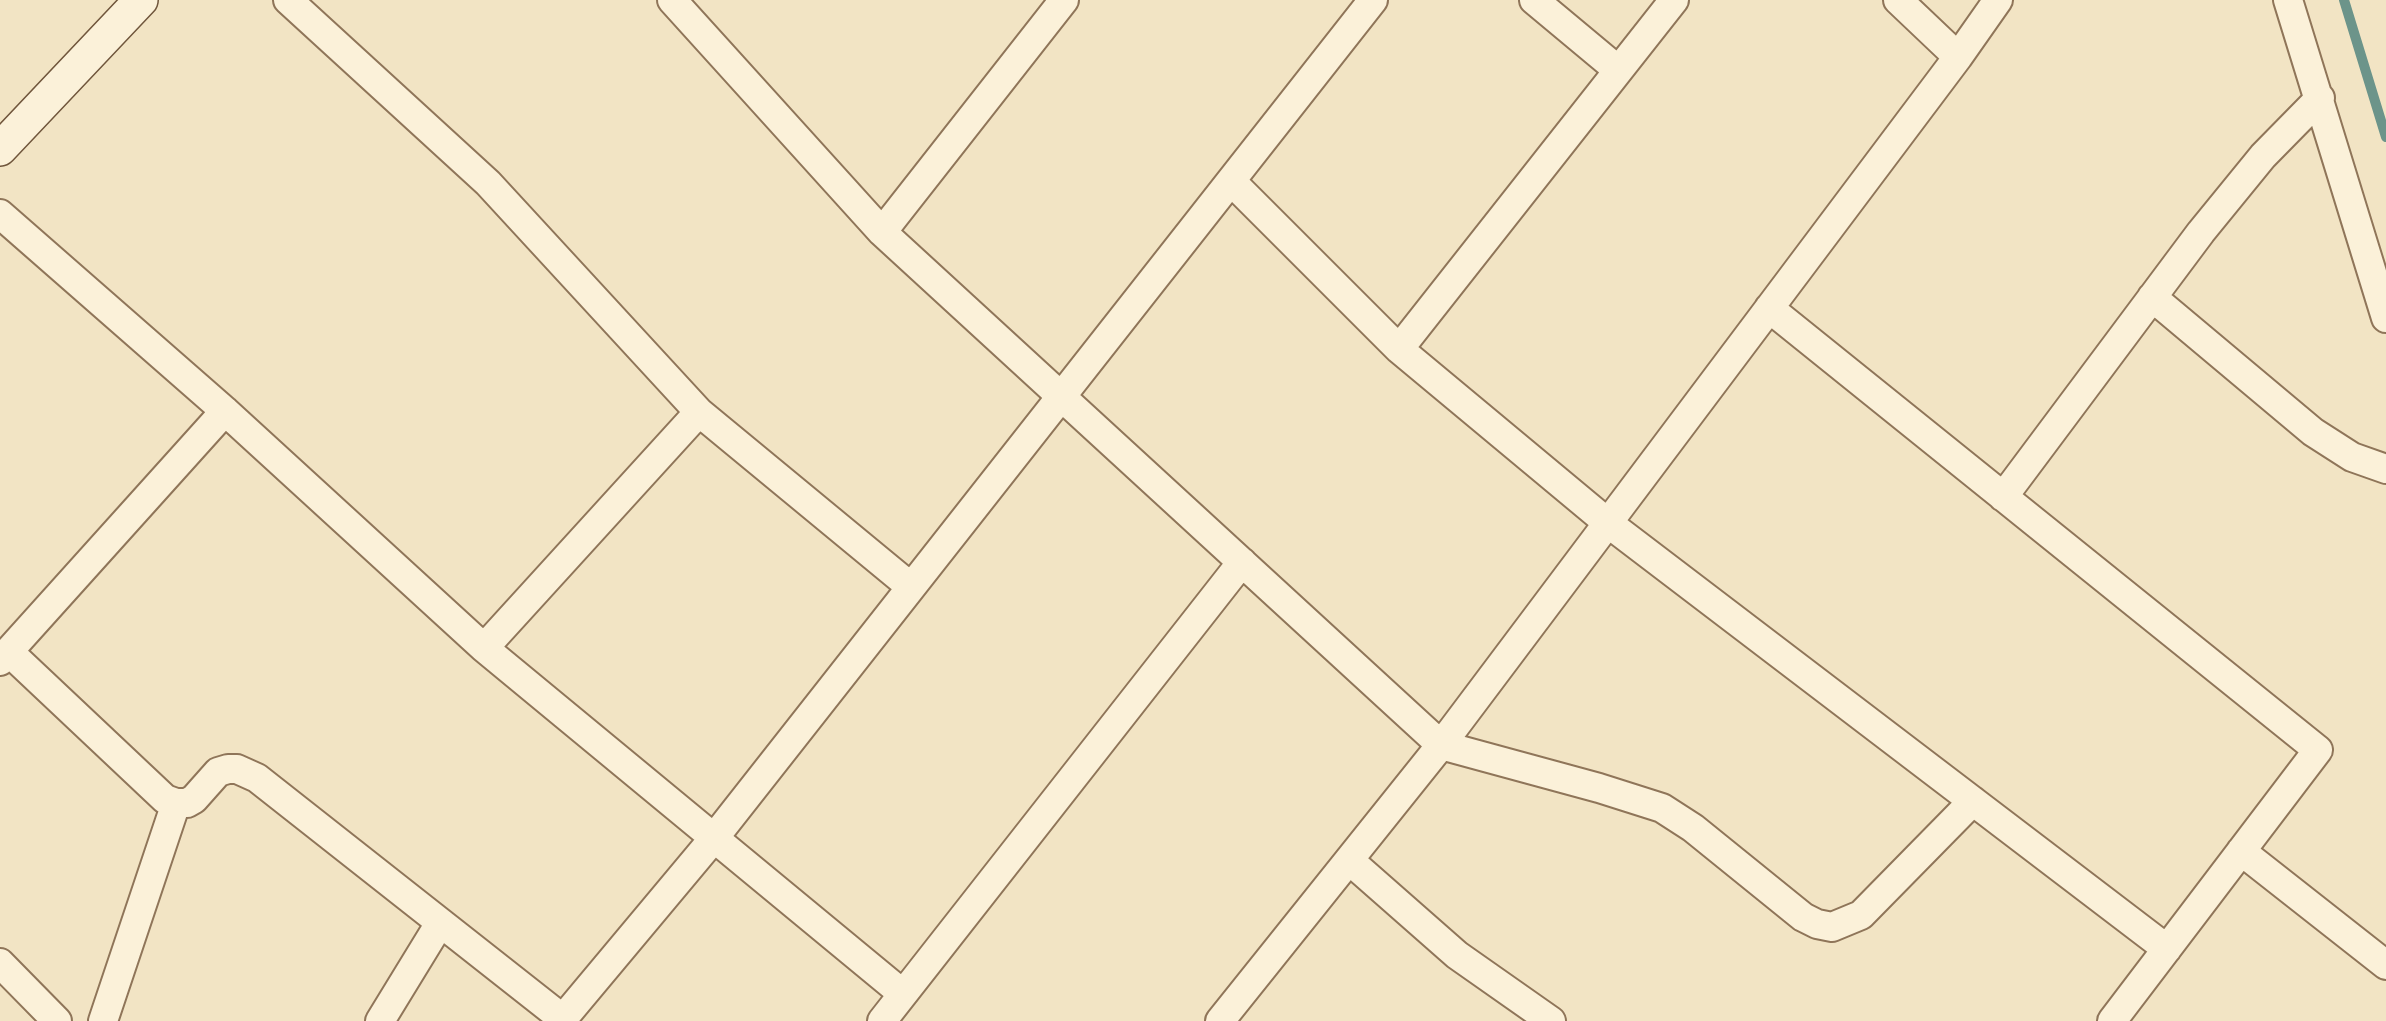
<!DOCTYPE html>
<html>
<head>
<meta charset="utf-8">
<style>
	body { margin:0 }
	canvas { display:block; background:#f2e4c4 }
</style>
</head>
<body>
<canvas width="2386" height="1021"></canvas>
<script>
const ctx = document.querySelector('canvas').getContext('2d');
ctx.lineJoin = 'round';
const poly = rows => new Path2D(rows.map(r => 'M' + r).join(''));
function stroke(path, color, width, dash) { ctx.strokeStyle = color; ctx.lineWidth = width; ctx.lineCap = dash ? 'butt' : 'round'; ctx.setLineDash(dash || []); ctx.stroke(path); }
stroke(poly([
	[2344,0,2386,137]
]), '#6c948a', 10);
const street = poly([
	[288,0,488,183,699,412,911,587],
	[672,0,882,232,1441,745,1599,788,1662,808,1693,828,1803,917,1817,924,1832,927,1861,915,1973,801],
	[1534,0,1618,70],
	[1898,0,1958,57],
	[2288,0,2386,318],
	[1231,181,1399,349,1608,523,2167,949],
	[0,214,225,411,484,648,903,994],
	[882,232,1064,0],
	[2152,297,2313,432,2352,457,2386,469],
	[1769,308,2318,750,2112,1021],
	[1399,349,1674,0],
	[2003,497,2201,232,2263,156,2320,98],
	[484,648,699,412],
	[9,652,165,799,176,803,187,803,194,799,218,772,228,769,237,769,257,778,563,1019],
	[0,661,225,411],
	[2241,851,2386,965],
	[1349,860,1457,955,1551,1021],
	[0,963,57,1021],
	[103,1021,176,803],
	[380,1021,440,923],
	[561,1021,714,838,1373,0],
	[882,1021,1242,562],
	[1220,1021,1441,745,1958,57,1998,0]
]);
const secondary = poly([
	[0,149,141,0]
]);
stroke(street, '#8f7559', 32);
stroke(secondary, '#70563c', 36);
stroke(street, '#fbf1d9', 28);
stroke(secondary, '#fbf1d9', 33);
</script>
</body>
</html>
